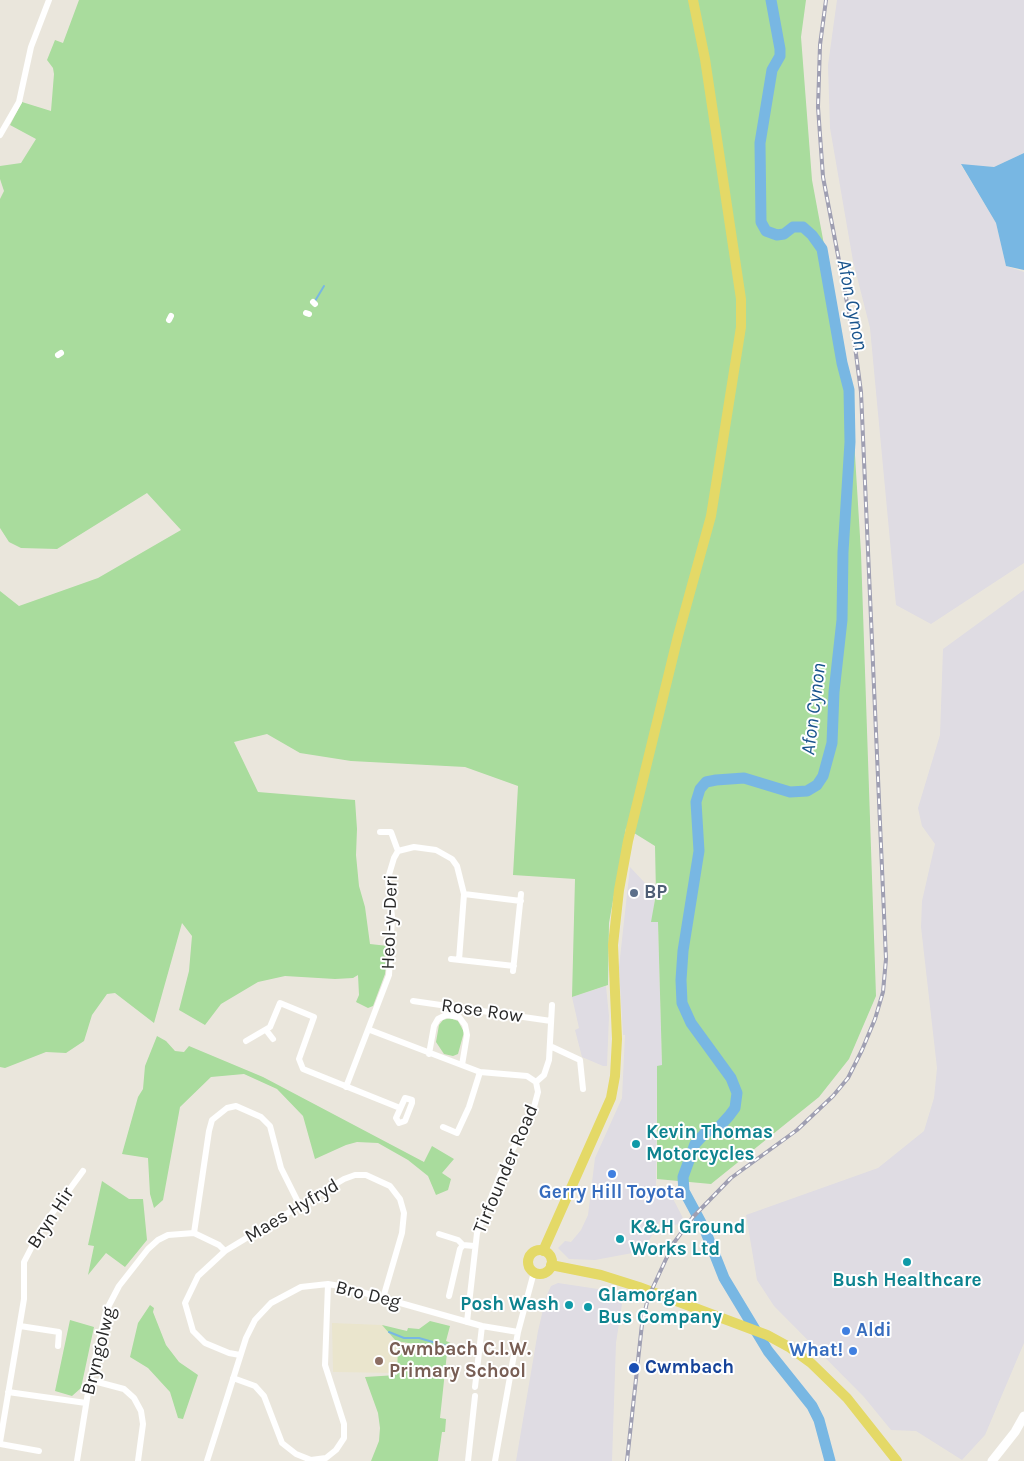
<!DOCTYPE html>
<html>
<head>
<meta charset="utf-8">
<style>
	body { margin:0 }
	canvas { display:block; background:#eae6dc }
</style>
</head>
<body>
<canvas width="1024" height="1461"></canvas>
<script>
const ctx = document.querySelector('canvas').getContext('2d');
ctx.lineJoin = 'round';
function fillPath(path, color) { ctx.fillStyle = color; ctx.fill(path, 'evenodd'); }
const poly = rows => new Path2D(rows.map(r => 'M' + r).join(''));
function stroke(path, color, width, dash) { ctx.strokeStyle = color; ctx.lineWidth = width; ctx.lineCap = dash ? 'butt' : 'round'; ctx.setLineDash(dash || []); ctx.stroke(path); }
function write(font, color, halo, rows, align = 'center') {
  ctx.font = font + ' Karla,sans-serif'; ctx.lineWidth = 4; ctx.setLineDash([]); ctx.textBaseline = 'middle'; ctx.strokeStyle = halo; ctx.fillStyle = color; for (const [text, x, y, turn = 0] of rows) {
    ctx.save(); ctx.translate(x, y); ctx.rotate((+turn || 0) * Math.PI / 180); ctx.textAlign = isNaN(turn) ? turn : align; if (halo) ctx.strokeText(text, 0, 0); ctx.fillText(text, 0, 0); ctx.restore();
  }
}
fillPath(poly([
	[837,0,1024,0,1024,153,994,167,961,165,996,223,1006,266,1024,272,1024,563,931,624,896,605,870,328,853,261,830,128,828,65],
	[1024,590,1024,1343,985,1435,962,1460,916,1431,891,1430,864,1397,774,1306,757,1280,746,1215,878,1168,924,1131,934,1098,937,1068,921,927,922,901,935,844,922,826,918,808,940,735,943,649],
	[630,867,646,884,656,889,652,922,658,922,662,1066,657,1066,656,1188,668,1189,683,1218,680,1224,674,1225,660,1221,643,1251,595,1260,569,1259,558,1248,565,1241,571,1242,581,1230,588,1215,595,1158,622,1098,625,1035,623,1035,619,967],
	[606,986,609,1016,607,1066,603,1066,582,1057,575,1030,579,1028,572,997],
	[558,1283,598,1289,622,1304,616,1343,612,1461,516,1461,538,1331,546,1297,551,1286]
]), '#dfdce3');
fillPath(poly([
	[332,1323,382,1325,396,1341,426,1346,422,1378,397,1375,397,1373,333,1372]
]), '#eae5cd');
fillPath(poly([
	[79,0,806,0,801,37,812,180,851,390,861,553,876,996,849,1059,819,1097,711,1184,657,1179,657,1066,662,1065,658,922,651,922,656,894,655,846,626,828,609,923,608,985,572,997,575,879,513,875,518,786,465,767,351,761,300,753,267,734,234,742,258,792,355,800,357,829,356,855,359,886,365,907,370,944,388,946,385,974,373,1006,368,1008,356,1002,359,995,358,975,353,978,335,979,285,976,258,982,221,1004,205,1025,179,1010,189,971,192,936,182,923,154,1023,115,993,107,994,92,1015,84,1041,66,1053,46,1052,5,1068,0,1067,0,591,19,606,98,578,181,530,147,493,57,549,21,548,9,542,0,528,0,199,4,191,0,179,0,166,21,163,36,139,10,125,22,102,51,111,54,74,53,68,47,60,55,40,63,43],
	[450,1018,458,1021,464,1032,458,1054,453,1056,444,1054,436,1042,439,1025,443,1020],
	[157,1036,166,1041,175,1051,184,1052,189,1046,263,1077,424,1162,432,1146,454,1159,442,1173,451,1179,448,1190,436,1195,428,1176,408,1160,378,1143,357,1142,346,1145,315,1159,303,1116,277,1089,244,1074,211,1077,180,1107,163,1200,154,1208,150,1194,148,1158,122,1154,138,1097,143,1089,145,1066],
	[102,1181,129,1199,143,1199,147,1240,125,1267,106,1253,88,1275,94,1246,88,1245],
	[150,1305,154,1308,153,1312,166,1345,179,1362,198,1375,183,1419,178,1418,170,1392,148,1368,130,1357,138,1323],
	[70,1320,94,1327,81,1388,72,1396,55,1391],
	[430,1321,450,1326,446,1341,453,1344,452,1350,396,1341,382,1325,407,1331,408,1328,419,1329],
	[398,1346,447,1353,440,1418,446,1419,445,1432,442,1432,438,1461,371,1461,379,1441,380,1428,378,1413,365,1377,397,1375]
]), '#a9dc9d');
fillPath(poly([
	[1024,153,1024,270,1006,266,996,223,961,164,994,167]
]), '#78b7e3');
stroke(poly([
	[315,301,324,286],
	[389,1332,404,1338,419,1338,450,1347]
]), '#78b7e3', 2);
stroke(poly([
	[771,0,780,49,780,56,772,70,760,143,761,222,766,231,777,235,784,234,793,227,803,227,812,235,822,249,842,363,849,390,850,442,843,552,842,620,834,692,832,743,823,776,817,785,807,791,790,792,744,778,716,780,706,782,700,789,696,802,699,851,683,951,681,980,682,1003,691,1023,731,1078,737,1093,735,1108,729,1116,719,1127,705,1133,695,1144,683,1177,684,1191,705,1230,724,1278,768,1351,812,1406,819,1420,830,1461]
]), '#78b7e3', 11);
stroke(poly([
	[0,135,19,102,31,47,49,0],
	[313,302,315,304],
	[306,313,309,314],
	[169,320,171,316],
	[58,355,61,353],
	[380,832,391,832,398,851],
	[464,894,521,901],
	[451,959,514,966],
	[513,971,521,894],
	[413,1001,551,1021],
	[266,1030,273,1039],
	[370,1030,480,1072,527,1076,536,1082],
	[246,1041,270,1027,280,1003,314,1017,299,1059,303,1069,400,1108],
	[550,1046,580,1060,583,1089],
	[429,1054,434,1026,438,1019,446,1015,459,1017,465,1025,467,1035,462,1065],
	[346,1087,389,975,392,917,388,878,394,858,398,851,414,847,436,850,452,859,457,866,464,894,459,960],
	[405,1098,412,1100,412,1103,405,1121,399,1123,396,1118,405,1098],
	[443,1127,457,1133,469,1107,480,1072],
	[194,1233,209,1131,212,1120,227,1108,236,1106,261,1117,270,1126,281,1168,300,1206],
	[439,1234,458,1240,463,1245,474,1246],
	[449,1296,460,1249,463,1245],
	[467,1322,477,1233,500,1175,534,1107,538,1092,536,1082,544,1075,549,1060,552,1005],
	[20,1326,59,1332,58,1346],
	[240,1355,229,1353,205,1343,193,1331,185,1303,198,1276,225,1251,344,1179,355,1175,366,1175,390,1186,400,1199,404,1213,402,1233,383,1298],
	[233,1378,255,1386,264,1396,282,1443,296,1454,311,1460,326,1458,336,1450,344,1438,344,1424,325,1365,328,1284],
	[90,1380,124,1389,134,1398,141,1411,143,1424,138,1461],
	[475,1387,482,1326],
	[8,1392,86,1403],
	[0,1442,24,1299,24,1262,42,1227,83,1171],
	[0,1444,39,1451],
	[77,1461,90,1380,106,1311,119,1286,148,1249,158,1240,168,1235,194,1233,219,1245,225,1251],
	[207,1461,246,1338,255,1320,271,1303,301,1287,328,1284,340,1286,482,1326,518,1332],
	[468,1461,475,1396],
	[495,1461,518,1332,534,1272]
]), '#fff', 6);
stroke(poly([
	[992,1461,1015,1432,1024,1416]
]), '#fff', 9);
stroke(poly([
	'528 1262a12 12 0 1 1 24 0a12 12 0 1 1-24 0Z',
	[543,1251,611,1098,615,1076,617,1039,613,945,619,890,628,841,678,636,711,516,741,327,741,299,705,59,693,0],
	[551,1265,601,1275,639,1287,767,1335,789,1347,811,1363,847,1398,897,1461]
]), '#e4d967', 10);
const rail = poly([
	[627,1461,642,1324,648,1298,673,1244,693,1217,731,1178,797,1130,833,1096,848,1078,862,1050,875,1019,883,992,886,959,861,392,854,339,823,177,818,107,820,45,826,0]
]);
stroke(rail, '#9f9fb2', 4);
stroke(rail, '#fff', 2, [5.5]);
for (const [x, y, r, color] of [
	[634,893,5,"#5c6f8a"],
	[636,1144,5,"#0f9aa8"],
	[612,1174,5,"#3f7fe0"],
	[620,1239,5,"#0f9aa8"],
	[907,1262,5,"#0f9aa8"],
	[569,1305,5,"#0f9aa8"],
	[588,1307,5,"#0f9aa8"],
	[846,1331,5,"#3f7fe0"],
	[853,1351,5,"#3f7fe0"],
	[379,1361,5,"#8d6e63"],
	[634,1368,6,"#1a4fb4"]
]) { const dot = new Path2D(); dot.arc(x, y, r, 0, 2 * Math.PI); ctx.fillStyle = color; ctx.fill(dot); stroke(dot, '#fff', 2); }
write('bold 19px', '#4e5e75', '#fff', [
	["BP",644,893]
], 'left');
write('19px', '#292929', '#fff', [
	["Heol-y-Deri",390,922,-88],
	["Rose Row",482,1011,8],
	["Tirfounder Road",506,1169,-67],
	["Maes Hyfryd",292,1211,-31],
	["Bryn Hir",51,1218,-57],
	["Bro Deg",368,1295,14],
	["Bryngolwg",99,1351,-76]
]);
write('bold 19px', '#0d838f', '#fff', [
	["Kevin Thomas",646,1133],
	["Motorcycles",646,1155],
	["K&H Ground",630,1228],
	["Works Ltd",630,1250],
	["Bush Healthcare",907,1281,"center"],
	["Glamorgan",598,1296],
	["Bus Company",598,1318],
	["Posh Wash",559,1305,"right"]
], 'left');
write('bold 19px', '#366cbe', '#fff', [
	["Gerry Hill Toyota",612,1193],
	["Aldi",856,1331,"left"],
	["What!",843,1351,"right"]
]);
write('bold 19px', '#785e54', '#fff', [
	["Cwmbach C.I.W.",389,1350],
	["Primary School",389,1372]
], 'left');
write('bold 19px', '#164399', '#fff', [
	["Cwmbach",645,1368]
], 'left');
write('italic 20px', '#19548d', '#fff', [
	["Afon Cynon",852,305,79],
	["Afon Cynon",814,709,-83]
]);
</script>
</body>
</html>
